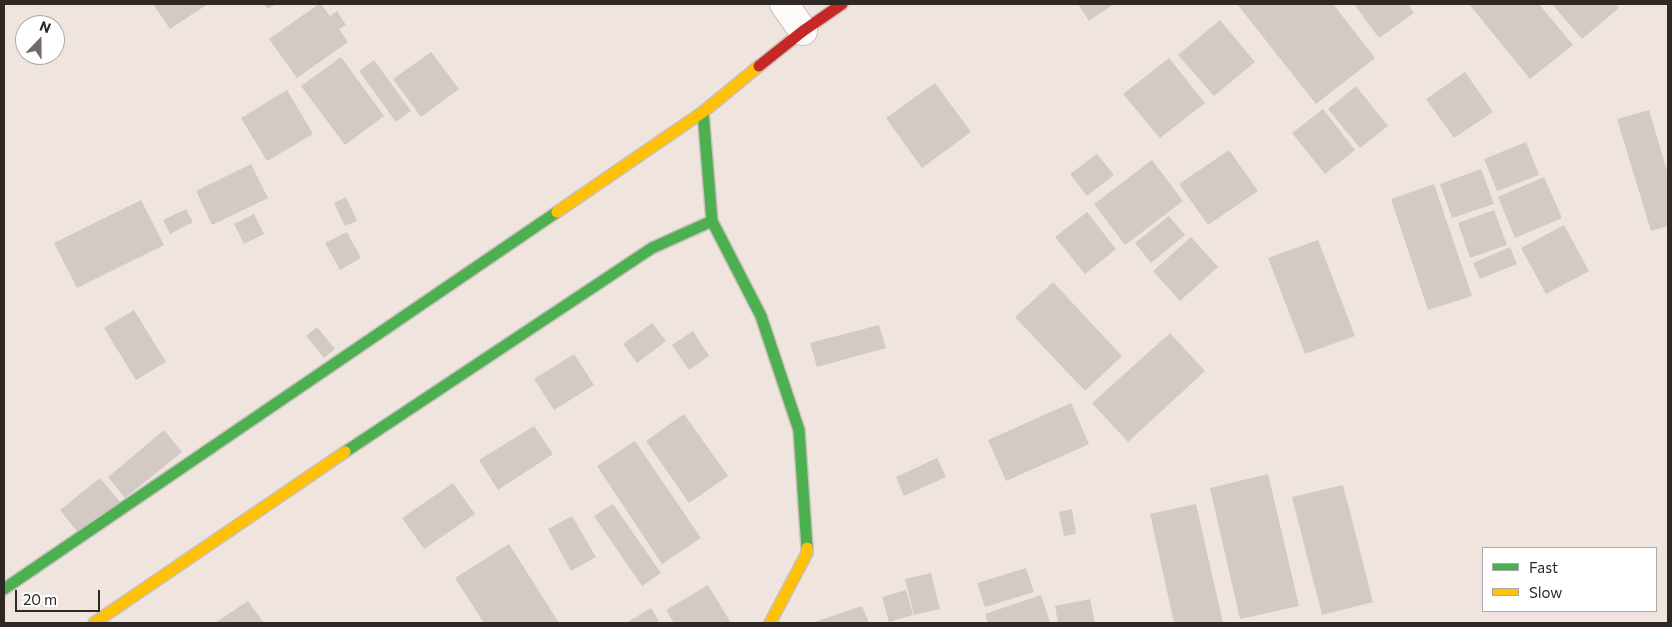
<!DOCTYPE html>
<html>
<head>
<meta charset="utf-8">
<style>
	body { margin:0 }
	#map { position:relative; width:1672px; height:627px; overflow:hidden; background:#f0e4de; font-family:Commissioner,sans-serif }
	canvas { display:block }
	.frame { position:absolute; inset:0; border:5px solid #302824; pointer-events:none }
	.legend { position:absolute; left:1482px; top:547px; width:175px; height:65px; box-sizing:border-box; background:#fff; border:1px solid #aca9a7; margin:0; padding:6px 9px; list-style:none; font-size:15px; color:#302824 }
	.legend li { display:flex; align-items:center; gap:10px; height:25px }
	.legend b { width:25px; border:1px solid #aca9a7 }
	.north { position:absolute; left:15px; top:15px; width:50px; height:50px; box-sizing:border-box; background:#fff; border:1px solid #aca9a7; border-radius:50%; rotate:22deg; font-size:14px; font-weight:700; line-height:20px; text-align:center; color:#302824 }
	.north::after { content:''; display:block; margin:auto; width:18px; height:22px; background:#736a65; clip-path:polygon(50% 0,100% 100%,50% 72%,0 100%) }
	.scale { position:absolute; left:15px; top:590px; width:85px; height:22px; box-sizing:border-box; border:2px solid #302824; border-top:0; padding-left:6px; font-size:15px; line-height:18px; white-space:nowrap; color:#302824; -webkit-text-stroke:4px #fff; paint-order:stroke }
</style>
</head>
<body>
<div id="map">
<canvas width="1672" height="627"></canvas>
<div class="frame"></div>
<ul class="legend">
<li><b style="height:6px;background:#4caf50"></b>Fast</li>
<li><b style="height:6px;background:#ffc107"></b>Slow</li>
</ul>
<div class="north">N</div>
<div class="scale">20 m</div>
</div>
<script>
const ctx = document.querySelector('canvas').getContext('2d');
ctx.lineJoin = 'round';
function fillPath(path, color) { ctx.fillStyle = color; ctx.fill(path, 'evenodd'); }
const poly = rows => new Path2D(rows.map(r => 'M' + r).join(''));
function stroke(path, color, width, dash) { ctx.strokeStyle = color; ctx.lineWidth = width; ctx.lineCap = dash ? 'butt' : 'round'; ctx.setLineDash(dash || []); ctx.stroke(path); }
fillPath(poly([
	[153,4,208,4,170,29],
	[264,4,276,4,268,9],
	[319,4,321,4,330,16,337,11,346,25,339,29,348,42,297,78,269,39],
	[1078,4,1114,4,1089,21],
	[1237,4,1333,4,1375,58,1316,104],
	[1354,4,1408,4,1414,13,1379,38],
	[1469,4,1539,4,1573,45,1530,79],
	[1552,4,1615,4,1619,8,1582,39],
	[1220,20,1255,62,1214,96,1178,55],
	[431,52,459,89,421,117,393,79],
	[341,57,384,116,345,145,301,86],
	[1169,58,1205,103,1160,138,1123,94],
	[374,60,411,111,396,122,359,71],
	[1465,72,1493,112,1454,138,1426,99],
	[935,83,971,132,922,168,886,118],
	[1356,86,1388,126,1360,148,1328,109],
	[287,90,313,134,267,161,241,118],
	[1323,109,1355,150,1325,174,1292,133],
	[1649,110,1668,174,1668,226,1651,231,1617,119],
	[1526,142,1539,175,1497,191,1484,159],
	[1229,150,1258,191,1208,225,1179,184],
	[1097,154,1114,175,1087,196,1070,174],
	[1152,160,1183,201,1125,245,1094,204],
	[251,164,268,198,212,225,196,191],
	[1481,169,1494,204,1452,218,1440,184],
	[1544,177,1562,218,1515,238,1498,197],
	[1434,184,1472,296,1428,310,1391,199],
	[346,197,357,221,345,226,334,203],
	[141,200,164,245,77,288,54,243],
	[186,209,193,222,170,234,163,220],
	[1494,210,1507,245,1470,258,1458,223],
	[1087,212,1116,249,1085,274,1055,237],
	[254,214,264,234,244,244,234,224],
	[1169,216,1185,235,1151,263,1135,243],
	[1564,225,1589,271,1546,294,1521,248],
	[347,232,361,258,340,270,325,243],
	[1191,237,1218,267,1180,301,1153,271],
	[1318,240,1355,336,1305,354,1268,258],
	[1510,247,1517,264,1480,279,1473,263],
	[1053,282,1122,356,1085,391,1015,317],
	[134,310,166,362,136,380,104,328],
	[652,323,666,341,637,363,623,344],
	[879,325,886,348,817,367,810,343],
	[317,327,335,349,324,358,306,336],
	[693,331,709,356,689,370,672,345],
	[1170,333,1205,371,1128,442,1092,403],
	[574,354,594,385,554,410,534,379],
	[1071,403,1089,444,1006,481,988,440],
	[684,414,728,476,689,503,646,441],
	[534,426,553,454,498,490,479,460],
	[164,430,182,452,125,498,108,477],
	[635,441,701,538,662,564,597,466],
	[937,458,946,477,904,496,896,477],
	[1268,474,1299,606,1240,619,1210,488],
	[100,478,120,502,79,534,60,510],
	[453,483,475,514,424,549,402,518],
	[1343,485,1373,602,1322,615,1292,497],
	[613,504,661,573,642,586,594,516],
	[1196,504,1223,623,1174,623,1150,514],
	[1072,509,1076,534,1064,536,1059,512],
	[572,516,596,557,571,571,548,529],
	[509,544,559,623,484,623,455,578],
	[1026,568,1034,592,985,607,977,583],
	[931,573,940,609,914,615,905,579],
	[708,585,731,623,674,623,666,610],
	[906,590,913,615,889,622,882,597],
	[1041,595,1050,623,988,623,985,614],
	[1090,599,1095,623,1058,623,1055,606],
	[248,601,264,623,215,623],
	[862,606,869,623,812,623],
	[651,608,659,621,655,623,626,623]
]), '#d3cac5');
const street = poly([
	[784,4,803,31]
]);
const fast = poly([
	[703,112,712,221,761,316,799,430,807,548],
	[345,452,652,248,712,221],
	[4,589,557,212]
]);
const slow = poly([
	[557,212,703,112,759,66],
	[94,623,345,452],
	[770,623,807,553,807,548]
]);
const jam = poly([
	[759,66,803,31,842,4]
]);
stroke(street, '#cac1bc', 30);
stroke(fast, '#cac1bc', 14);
stroke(slow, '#cac1bc', 14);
stroke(jam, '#cac1bc', 14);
stroke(street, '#fdfbfa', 28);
stroke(fast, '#4caf50', 11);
stroke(slow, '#ffc107', 11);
stroke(jam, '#c62828', 11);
</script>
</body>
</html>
